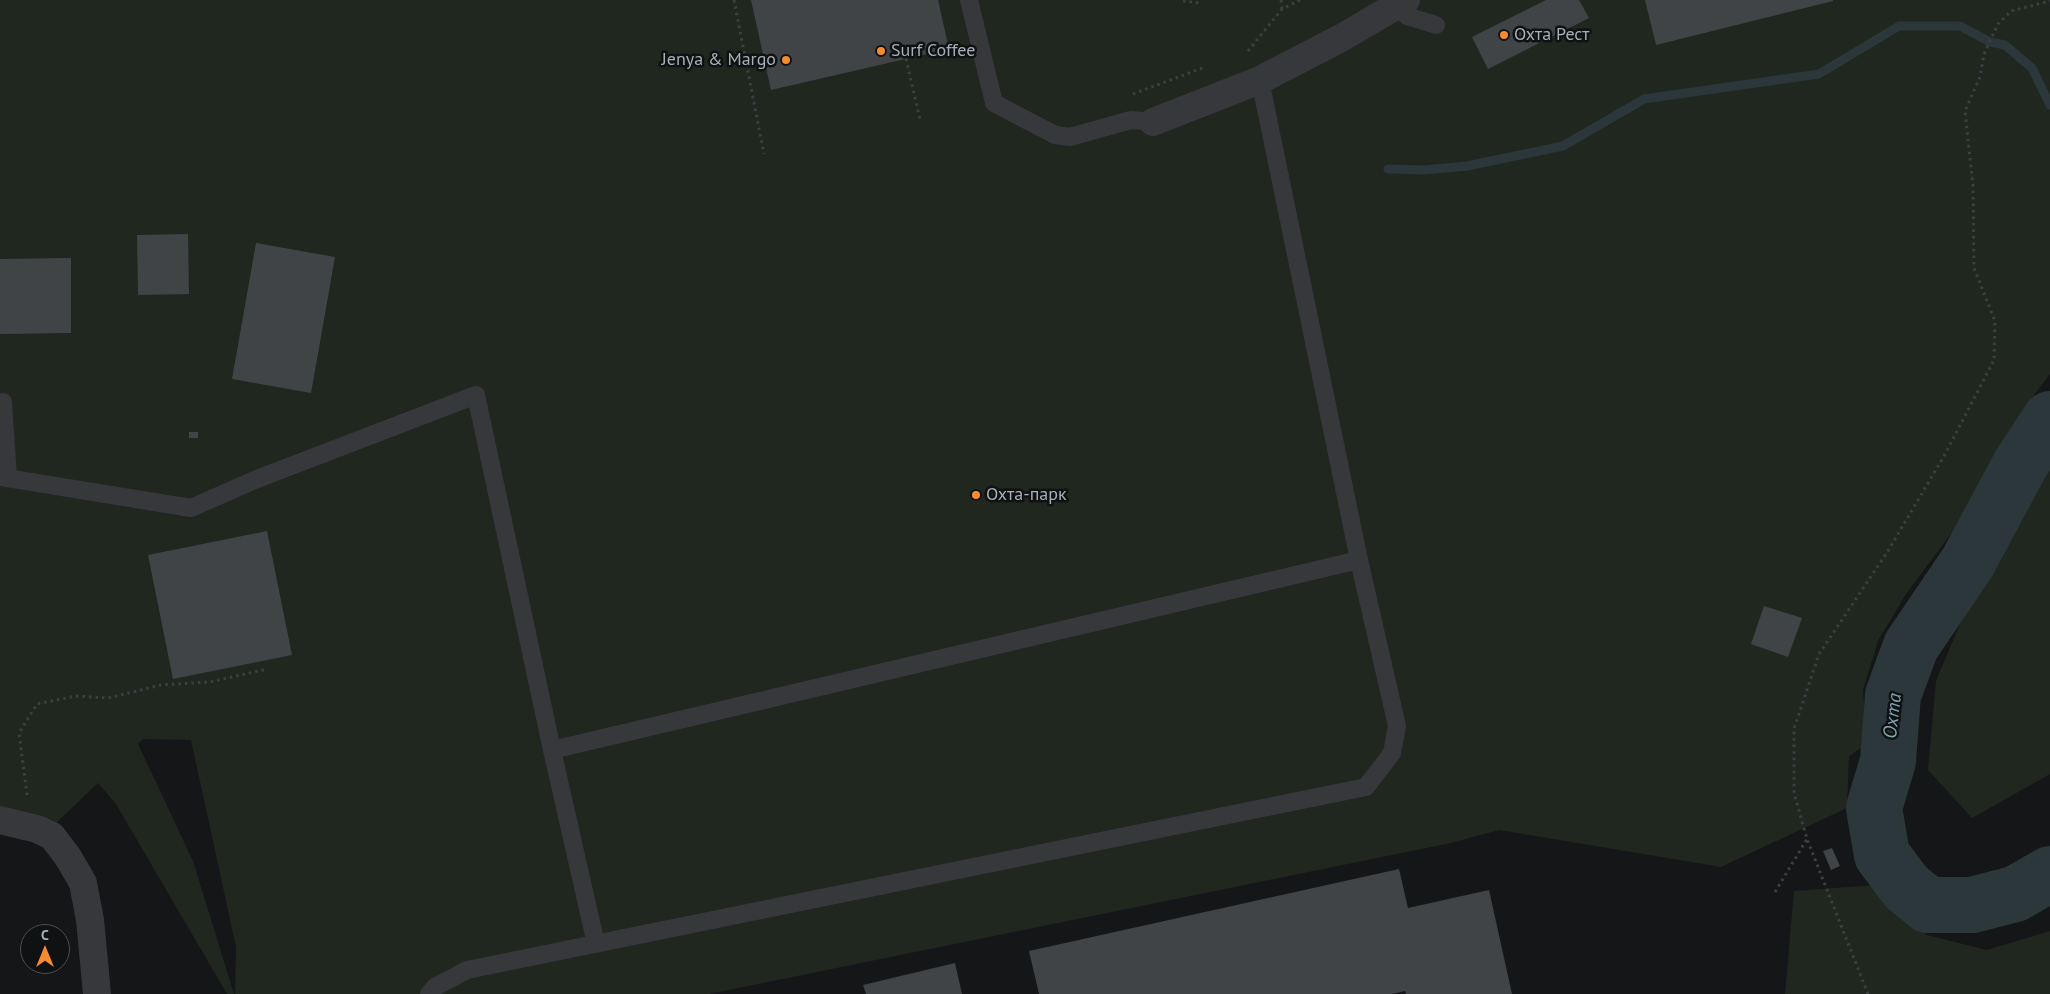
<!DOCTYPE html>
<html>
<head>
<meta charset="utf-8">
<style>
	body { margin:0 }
	#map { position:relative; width:2050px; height:994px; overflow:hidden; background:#151617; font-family:"PT Sans",sans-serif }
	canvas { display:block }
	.north { position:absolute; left:20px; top:924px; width:50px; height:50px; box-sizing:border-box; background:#101112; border:1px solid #4c5054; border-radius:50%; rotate:0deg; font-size:14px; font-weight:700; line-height:20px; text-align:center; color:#a7afb8 }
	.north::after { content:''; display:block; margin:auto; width:18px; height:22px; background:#f68b2f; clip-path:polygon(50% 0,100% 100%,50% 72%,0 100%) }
</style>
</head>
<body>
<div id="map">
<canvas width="2050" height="994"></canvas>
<div class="north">С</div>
</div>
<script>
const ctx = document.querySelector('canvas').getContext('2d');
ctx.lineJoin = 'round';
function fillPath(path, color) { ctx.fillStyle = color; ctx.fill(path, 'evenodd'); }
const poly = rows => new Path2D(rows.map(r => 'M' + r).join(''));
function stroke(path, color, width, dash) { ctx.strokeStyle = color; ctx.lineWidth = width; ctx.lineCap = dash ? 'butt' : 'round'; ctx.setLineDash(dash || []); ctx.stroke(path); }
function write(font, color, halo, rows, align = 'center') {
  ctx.font = font + ' "PT Sans",sans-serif'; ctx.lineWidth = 5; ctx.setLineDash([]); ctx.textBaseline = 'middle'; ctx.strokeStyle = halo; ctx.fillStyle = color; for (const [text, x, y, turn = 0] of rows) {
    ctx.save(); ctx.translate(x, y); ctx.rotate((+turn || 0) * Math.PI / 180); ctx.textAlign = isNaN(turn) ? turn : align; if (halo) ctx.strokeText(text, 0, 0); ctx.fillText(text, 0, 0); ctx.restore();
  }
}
fillPath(poly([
	[0,0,2050,0,2050,374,2028,403,2004,463,1906,594,1878,641,1863,690,1867,744,1849,756,1847,808,1721,867,1499,830,1451,843,709,994,235,994,236,947,191,740,143,739,138,744,193,861,234,994,227,994,116,804,98,783,55,824,0,815],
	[2050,452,2050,774,1972,818,1928,770,1936,681,1978,581],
	[1876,885,1927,935,1987,950,2050,931,2050,994,1785,994,1794,891]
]), '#20271f');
stroke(poly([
	[1388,169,1424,170,1467,166,1563,146,1644,99,1819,74,1899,26,1960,26,1990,42,2005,45,2032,68,2050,105]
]), '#2b373b', 9);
stroke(poly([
	[2050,419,2020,465,1968,562,1911,646,1893,695,1888,761,1874,808,1882,855,1906,887,1928,905,1972,905,2015,894,2050,874]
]), '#2b373b', 56);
fillPath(poly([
	[751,0,938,0,949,49,771,90],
	[1546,0,1579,0,1589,18,1488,69,1472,37],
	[1645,0,1833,0,1833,1,1656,45],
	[188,234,189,294,138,295,137,235],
	[256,243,335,257,311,393,232,379],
	[71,258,71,333,0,334,0,259],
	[189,432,198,432,198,438,189,438],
	[267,531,292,655,173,679,148,555],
	[1764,606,1802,618,1788,657,1751,644],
	[1832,848,1840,866,1831,870,1823,851],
	[1399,869,1408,908,1489,890,1512,994,1406,994,1405,991,1392,994,1039,994,1029,951],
	[955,963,962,994,866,994,863,985]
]), '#414447');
stroke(poly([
	[734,0,764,154],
	[1281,0,1282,9],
	[1183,1,1199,3],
	[1248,51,1282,9,1300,0],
	[906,59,920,119],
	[1133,94,1205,67],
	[27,795,19,733,37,704,76,696,108,698,161,685,210,682,267,669],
	[1775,892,1807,839],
	[1868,994,1807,839,1794,793,1794,729,1819,654,1888,551,1944,456,1994,360,1995,321,1974,268,1973,186,1965,111,1980,77,1984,54,1998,24,2011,11,2050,1]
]), '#3c4043', 3, [2.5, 4]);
stroke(poly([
	[969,0,994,103,1055,135,1070,137,1131,120,1153,122],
	[1396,7,1407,16,1436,25],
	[3,402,8,478],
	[0,477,191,508,257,479,476,395,552,750,1359,560],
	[552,750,596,944],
	[429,994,435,987,467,970,1366,787,1392,753,1397,726,1359,560,1260,80]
]), '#36383c', 18);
stroke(poly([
	[1153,122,1260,80,1343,37,1406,0],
	[0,820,37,829,52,836,68,857,83,883,90,920,97,994]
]), '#36383c', 28);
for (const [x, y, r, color] of [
	[1504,35,5,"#f68b2f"],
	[881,51,5,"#f68b2f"],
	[786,60,5,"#f68b2f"],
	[976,495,5,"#f68b2f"]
]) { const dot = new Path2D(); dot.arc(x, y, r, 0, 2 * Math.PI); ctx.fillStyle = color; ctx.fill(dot); stroke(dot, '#101112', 2); }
write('18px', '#a7afb8', '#101112', [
	["Охта Рест",1514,35],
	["Surf Coffee",891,51],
	["Jenya & Margo",776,60,"right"],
	["Охта-парк",986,495]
], 'left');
write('italic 19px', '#7da5b3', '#101112', [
	["Охта",1893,716,-83]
]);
</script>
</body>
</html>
